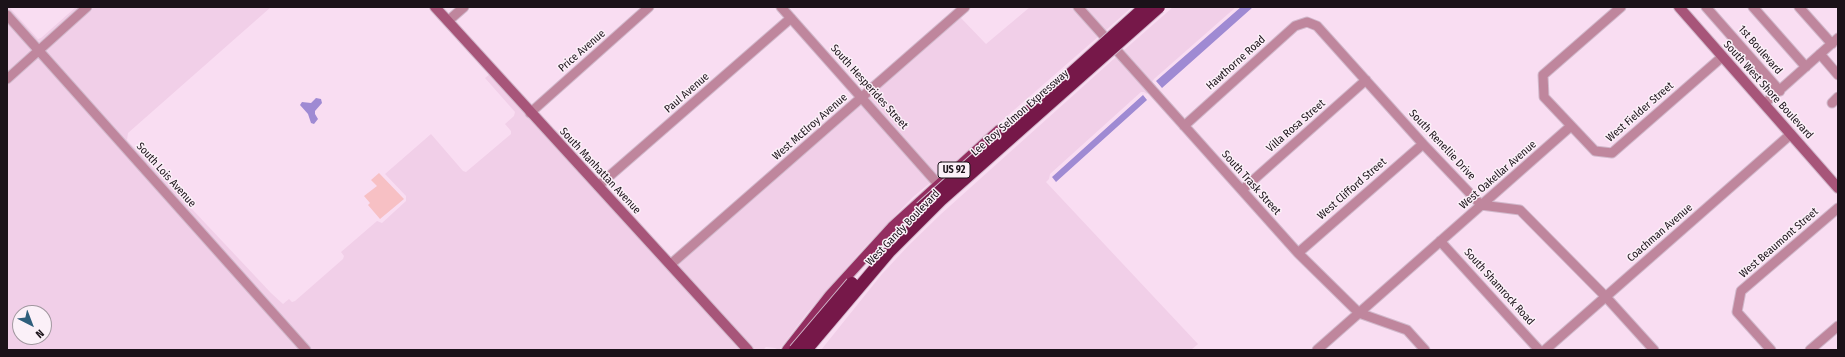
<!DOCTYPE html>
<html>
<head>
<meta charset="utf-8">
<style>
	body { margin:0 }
	#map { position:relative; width:1845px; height:357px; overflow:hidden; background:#f9ddf2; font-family:"Fira Sans Condensed",sans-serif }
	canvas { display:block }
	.frame { position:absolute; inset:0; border:8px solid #1b1219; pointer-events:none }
	.north { position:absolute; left:12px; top:305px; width:40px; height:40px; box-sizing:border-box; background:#fbf0f8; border:1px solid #a1979f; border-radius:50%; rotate:138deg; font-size:11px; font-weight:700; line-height:16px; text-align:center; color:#1b1219 }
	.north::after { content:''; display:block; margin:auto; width:14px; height:18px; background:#2e5e7c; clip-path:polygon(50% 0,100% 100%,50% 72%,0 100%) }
</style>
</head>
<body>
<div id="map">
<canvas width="1845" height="357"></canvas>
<div class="frame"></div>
<div class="north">N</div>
</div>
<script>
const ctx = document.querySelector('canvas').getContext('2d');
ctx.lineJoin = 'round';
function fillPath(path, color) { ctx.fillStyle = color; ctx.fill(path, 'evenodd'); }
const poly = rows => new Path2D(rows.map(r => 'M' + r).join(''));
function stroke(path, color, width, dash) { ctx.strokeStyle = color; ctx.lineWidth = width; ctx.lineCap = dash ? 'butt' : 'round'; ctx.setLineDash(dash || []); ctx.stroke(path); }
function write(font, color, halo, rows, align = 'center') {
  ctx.font = font + ' "Fira Sans Condensed",sans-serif'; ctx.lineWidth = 3; ctx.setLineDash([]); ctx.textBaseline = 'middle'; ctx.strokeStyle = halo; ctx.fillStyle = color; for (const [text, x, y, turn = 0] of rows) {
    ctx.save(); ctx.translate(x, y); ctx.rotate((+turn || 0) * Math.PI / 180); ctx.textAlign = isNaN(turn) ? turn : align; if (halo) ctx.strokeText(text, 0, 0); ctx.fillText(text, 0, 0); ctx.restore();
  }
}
fillPath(poly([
	[7,7,9,7,38,39,41,38,76,7,81,7,38,44,7,10],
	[94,7,271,7,128,133,127,140,271,293,283,304,289,299,292,302,295,301,343,259,344,256,341,252,377,221,382,223,406,201,406,196,385,174,431,134,463,171,466,172,511,134,511,131,505,124,514,116,515,112,485,78,490,74,654,255,661,260,742,350,312,350,44,51],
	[1030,7,1073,7,1099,36,937,177,868,98,960,17,986,44],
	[1083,7,1132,7,1105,31],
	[1173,7,1236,7,1154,79,1152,82,1156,86,1155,87,1123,51],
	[7,21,33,50,7,73],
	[38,56,301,350,7,350,7,85],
	[20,313,44,313,44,337,20,337],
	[1117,56,1149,92,1147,94,1144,92,1141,92,1050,174,1049,179,1046,182,1198,344,1191,350,821,350,882,274,908,246,941,214],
	[862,104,931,182,913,197,863,249,807,313,779,350,775,348,766,347,763,350,753,350,676,265]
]), '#f1cfe8');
fillPath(poly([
	[379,173,404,199,380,219,368,205,370,203,364,196,377,186,371,180]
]), '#f7c0c4');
fillPath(poly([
	[1241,7,1253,7,1162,88,1156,81],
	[1143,95,1147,100,1056,182,1052,177],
	[316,98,321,99,322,103,315,111,315,114,318,119,314,124,311,123,308,114,300,105,302,102,311,103]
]), '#9f8ad3');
const street = poly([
	[781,7,938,184],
	[1078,7,1298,253,1359,313,1407,330,1425,350],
	[1621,7,1543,75,1544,97,1595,151,1612,153,1722,57],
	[1706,7,1780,91],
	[1753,7,1806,67],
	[1799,7,1832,44],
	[7,15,306,350],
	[448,21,464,7],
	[1820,54,1838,75],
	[7,79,87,7],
	[1832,103,1838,97],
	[1764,104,1838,38],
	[530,113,649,7],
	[1184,126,1295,26,1307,22,1317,26,1423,144,1481,205,1520,210,1606,297,1654,350],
	[598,186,791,18],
	[1242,190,1366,80],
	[1440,241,1539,350],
	[1298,253,1423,144],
	[671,264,965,7],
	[1317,350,1571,126],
	[1545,350,1791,134],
	[1771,350,1737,312,1741,291,1838,208],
	[1810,350,1838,326]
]);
const secondary = poly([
	[435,7,748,350],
	[1679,7,1838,188]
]);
const primary = poly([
	[787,350,830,295,892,227,999,130]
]);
stroke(street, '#d1b8cb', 11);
stroke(secondary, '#d1b8cb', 12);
stroke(primary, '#d1b8cb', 12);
stroke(street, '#bf869d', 9);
stroke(secondary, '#a75579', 10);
stroke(primary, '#932e60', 10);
const highwayBridge = poly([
	[921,208,1145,7],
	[795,350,852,283],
	[806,350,889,252,941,200,1159,7]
]);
stroke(highwayBridge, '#d1b8cb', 14, []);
stroke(highwayBridge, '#761849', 12);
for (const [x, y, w] of [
	[954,170,32]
]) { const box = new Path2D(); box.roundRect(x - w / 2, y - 8, w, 16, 3); ctx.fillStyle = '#fbf0f8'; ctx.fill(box); stroke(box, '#1b1219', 1); }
write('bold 10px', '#1b1219', null, [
	["US 92",954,170]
]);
write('11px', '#1b1219', '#fbf0f8', [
	["1st Boulevard",1760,50,49],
	["Price Avenue",582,51,-41],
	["Hawthorne Road",1236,63,-42],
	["South Hesperides Street",869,87,48],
	["South West Shore Boulevard",1768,90,48],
	["Paul Avenue",687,93,-41],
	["West Fielder Street",1640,112,-41],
	["Lee Roy Selmon Expressway",1020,113,-41],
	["Villa Rosa Street",1296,126,-41],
	["West McElroy Avenue",810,127,-41],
	["South Renellie Drive",1442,145,47],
	["South Manhattan Avenue",600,171,47],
	["South Lois Avenue",166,175,48],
	["West Oakellar Avenue",1498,175,-41],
	["South Trask Street",1251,183,48],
	["West Clifford Street",1352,189,-41],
	["West Gandy Boulevard",903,228,-46],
	["Coachman Avenue",1660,233,-41],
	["West Beaumont Street",1779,243,-41],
	["South Shamrock Road",1499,287,48]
]);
</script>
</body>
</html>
